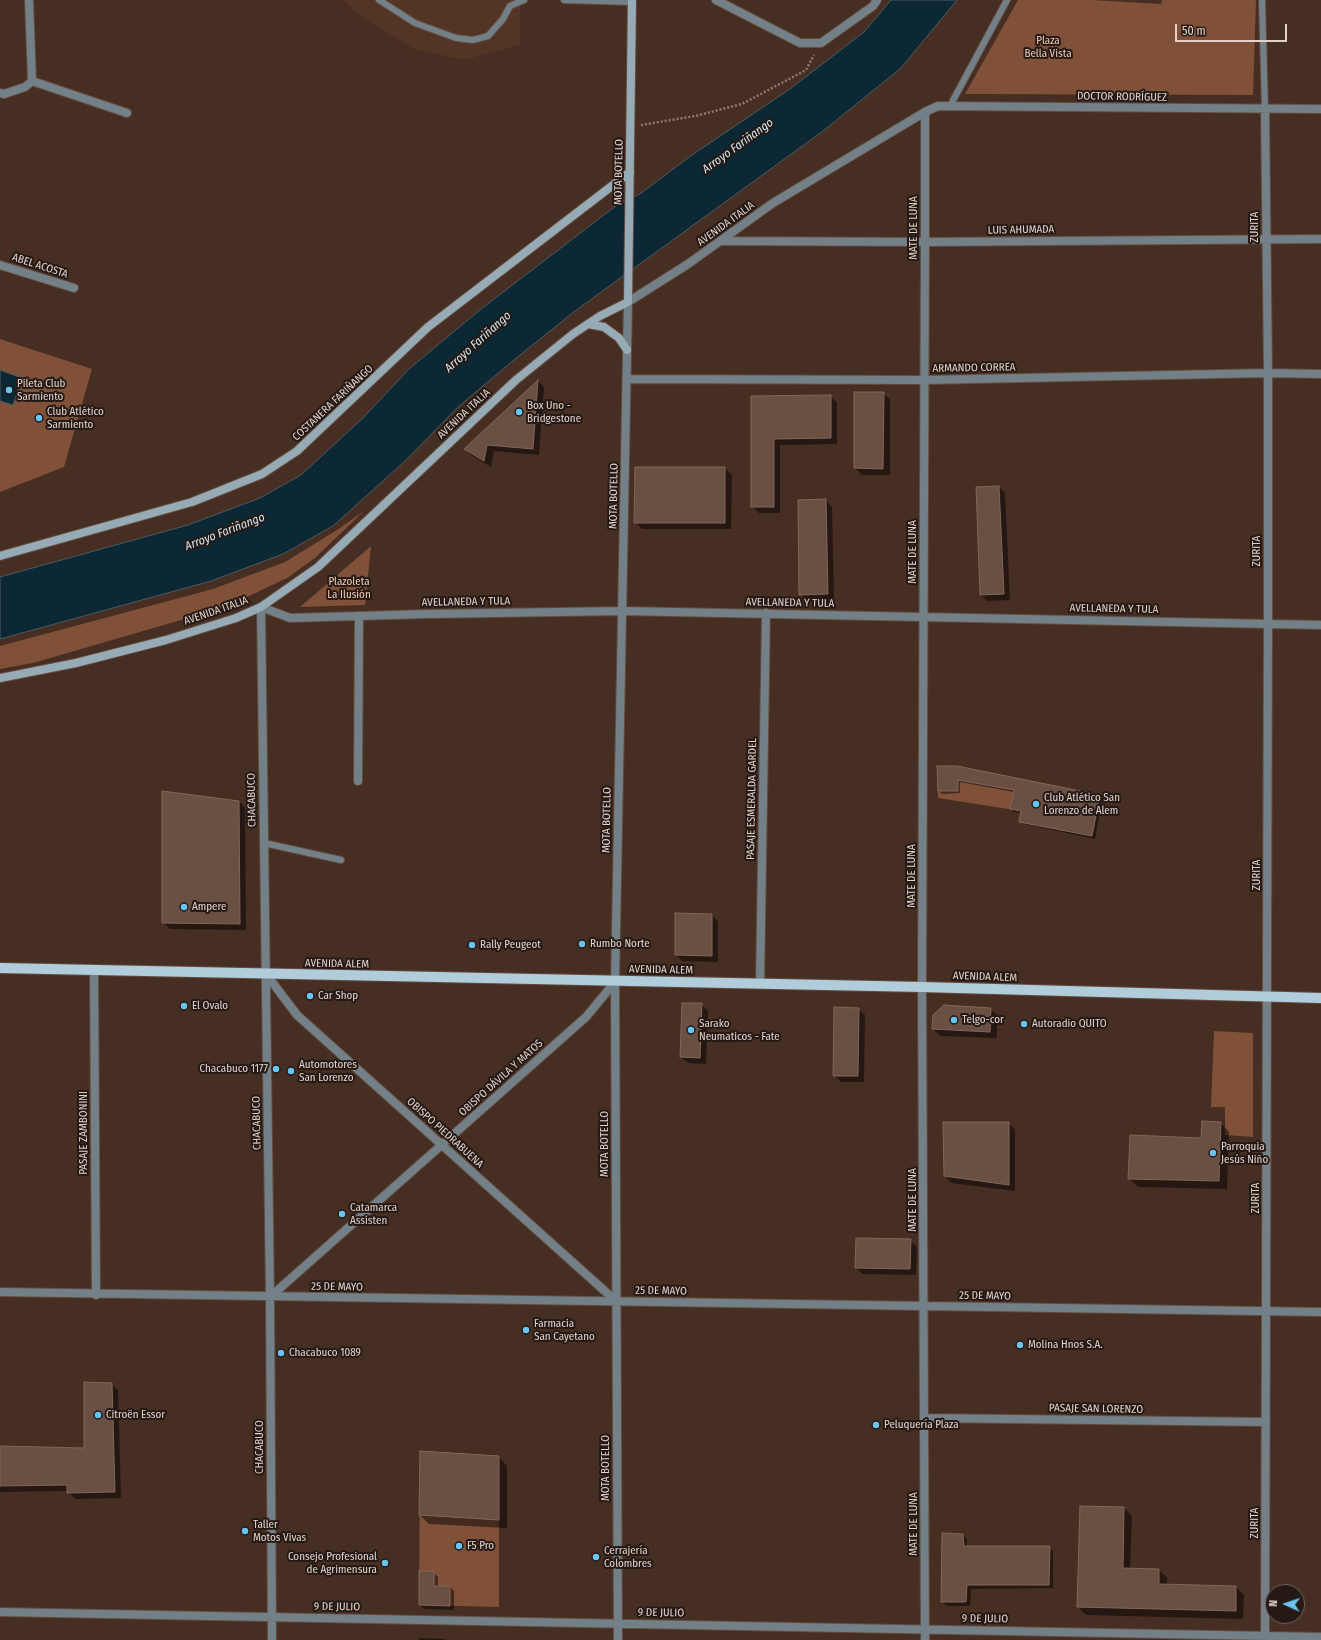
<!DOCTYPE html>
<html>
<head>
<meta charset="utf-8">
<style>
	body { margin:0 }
	#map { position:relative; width:1321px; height:1640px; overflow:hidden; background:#462e22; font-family:"Fira Sans Condensed",sans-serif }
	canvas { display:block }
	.north { position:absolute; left:1265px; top:1584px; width:40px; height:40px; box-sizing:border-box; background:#241914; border:1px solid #70635d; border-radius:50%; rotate:273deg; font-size:11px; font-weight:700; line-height:16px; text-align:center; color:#e2d2ca }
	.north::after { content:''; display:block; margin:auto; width:14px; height:18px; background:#68c4f0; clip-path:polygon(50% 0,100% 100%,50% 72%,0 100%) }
	.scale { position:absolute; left:1175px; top:24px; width:112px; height:18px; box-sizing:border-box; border:2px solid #e2d2ca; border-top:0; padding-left:5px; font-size:12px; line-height:14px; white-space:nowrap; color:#e2d2ca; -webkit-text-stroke:3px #241914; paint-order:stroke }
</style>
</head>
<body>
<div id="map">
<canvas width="1321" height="1640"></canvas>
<div class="north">N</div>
<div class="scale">50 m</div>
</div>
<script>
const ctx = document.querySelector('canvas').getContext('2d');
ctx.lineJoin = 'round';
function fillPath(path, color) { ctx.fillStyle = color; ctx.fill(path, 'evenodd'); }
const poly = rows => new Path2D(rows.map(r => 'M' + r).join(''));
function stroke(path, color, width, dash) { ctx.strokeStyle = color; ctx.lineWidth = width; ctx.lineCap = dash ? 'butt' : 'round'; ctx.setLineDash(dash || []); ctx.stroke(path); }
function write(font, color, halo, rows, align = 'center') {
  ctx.font = font + ' "Fira Sans Condensed",sans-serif'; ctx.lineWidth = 4; ctx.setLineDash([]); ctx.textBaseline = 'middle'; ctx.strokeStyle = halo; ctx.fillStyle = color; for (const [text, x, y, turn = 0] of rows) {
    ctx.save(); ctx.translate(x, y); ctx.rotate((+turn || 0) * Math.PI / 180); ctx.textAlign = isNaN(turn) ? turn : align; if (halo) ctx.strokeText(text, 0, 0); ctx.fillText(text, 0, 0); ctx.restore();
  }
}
fillPath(poly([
	[343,0,520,0,520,45,464,60,414,49,358,14]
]), '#533526');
fillPath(poly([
	[1018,0,1092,0,1161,4,1162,0,1256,0,1253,95,965,94],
	[0,339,92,369,64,467,0,492],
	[364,511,315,558,287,578,226,607,33,663,0,669,0,646,213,589,285,562,337,530],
	[371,546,365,605,300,607],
	[937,766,957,766,1100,795,1092,836,1019,822,1021,811,938,798],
	[1214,1031,1253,1033,1253,1137,1225,1135,1225,1107,1211,1107],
	[420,1451,499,1456,499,1607,419,1605]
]), '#805039');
const water = poly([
	[891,0,957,0,901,68,823,131,575,311,515,359,458,407,405,461,333,526,283,554,211,581,0,639,0,577,188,525,260,498,301,475,363,418,409,369,481,309,617,205,640,194,692,155,790,89,864,32,891,0],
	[0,370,22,378,13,405,0,401,0,370]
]);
fillPath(water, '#0c2834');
stroke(water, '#4c5b61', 1);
fillPath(poly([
	[538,381,544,387,539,455,494,451,491,467,471,455,465,449],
	[883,393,890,399,890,475,862,475,855,468],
	[831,396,837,403,837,444,780,445,780,513,759,513,752,506,752,397],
	[636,468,725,468,732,475,731,529,642,529,635,522],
	[999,487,1005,493,1010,600,987,601,981,595],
	[826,500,832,507,834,600,807,601,800,594],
	[938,767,1099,796,1102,799,1095,839,1024,824,1020,821,1022,813,1014,812,1011,809,1014,792,960,782,960,793,942,794,939,791],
	[239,801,245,808,246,930,170,929,163,922],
	[712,915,718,922,718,962,682,961,676,955],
	[701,1004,708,1011,706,1064,688,1063,681,1057],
	[858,1009,865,1015,864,1082,841,1082,834,1075],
	[990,1009,997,1015,997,1038,940,1036,933,1029],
	[1009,1123,1015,1130,1015,1191,951,1183,945,1176],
	[1221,1123,1229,1132,1227,1189,1138,1187,1129,1178,1202,1139],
	[910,1240,917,1247,916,1275,863,1274,856,1268],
	[111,1384,118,1390,121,1498,75,1499,68,1491,0,1492,0,1447,85,1449],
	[499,1457,507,1466,507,1528,429,1524,420,1515],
	[1081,1507,1124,1508,1132,1516,1130,1569,1159,1570,1167,1578,1167,1585,1236,1587,1244,1595,1243,1619,1086,1615,1078,1607],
	[963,1535,967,1539,967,1547,1049,1547,1053,1551,1053,1588,971,1589,970,1606,946,1606,942,1601],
	[433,1572,438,1577,438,1587,450,1587,454,1591,454,1610,424,1609,420,1605],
	[419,1638,445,1639,446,1640,419,1640]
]), '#0007');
const building = poly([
	[538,380,533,449,487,445,484,461,464,449,538,380],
	[854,392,884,392,883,469,854,468,854,392],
	[831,395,831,438,774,439,774,507,751,507,751,396,831,395],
	[635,467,725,467,725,523,634,523,635,467],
	[999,486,1004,594,980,595,976,487,999,486],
	[826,499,828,594,799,595,798,500,826,499],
	[937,766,957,766,1100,795,1092,836,1019,822,1021,811,1010,809,1014,790,958,780,958,791,938,791,937,766],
	[162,791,239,801,240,924,162,923,162,791],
	[675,913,712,914,712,956,675,955,675,913],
	[682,1003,702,1003,700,1058,680,1057,682,1003],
	[944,1005,991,1008,990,1032,932,1029,933,1015,944,1005],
	[834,1007,859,1008,858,1076,833,1076,834,1007],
	[1202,1121,1221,1122,1219,1181,1128,1179,1130,1135,1201,1138,1202,1121],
	[943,1122,1009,1122,1009,1185,944,1176,943,1122],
	[856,1238,911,1239,910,1269,855,1268,856,1238],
	[84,1382,112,1383,115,1492,67,1493,67,1485,0,1486,0,1446,84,1448,84,1382],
	[420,1451,499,1456,499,1520,419,1515,420,1451],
	[1080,1506,1124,1507,1123,1568,1159,1569,1159,1584,1236,1586,1236,1611,1077,1607,1080,1506],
	[942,1533,963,1534,964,1546,1050,1546,1049,1585,967,1585,966,1602,941,1602,942,1533],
	[419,1571,434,1571,434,1586,450,1586,450,1606,419,1605,419,1571]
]);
fillPath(building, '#6a4f43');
stroke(building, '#826659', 1);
const lane = poly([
	[379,0,415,23,456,38,473,40,488,36,503,19,510,6,524,0],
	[564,0,632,2],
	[1262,0,1265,109],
	[950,106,1007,0],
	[264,843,341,860]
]);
const street = poly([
	[29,0,32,81],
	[716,0,800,43,821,43,873,6,877,0],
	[32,81,127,113],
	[0,93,4,94,25,87,32,81],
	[1265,109,1268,373,1268,623,1265,1640],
	[925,112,925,242,922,987,925,1640],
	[722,241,925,242,1321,239],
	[0,265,74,288],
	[627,379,925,380,1268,373,1321,374],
	[358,781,359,616],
	[94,970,96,1295],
	[266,974,297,1015,617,1302],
	[760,984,766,613],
	[0,1292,1321,1312],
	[270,1297,586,1017,615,982],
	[925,1418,1266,1422],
	[0,1612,1321,1637],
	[272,1640,270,1297,261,607,290,618,427,614,623,611,1321,625],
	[618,1640,615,982,628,302,688,264,773,203,925,112,938,106,1321,109]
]);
const secondary = poly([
	[588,324,604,327,619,338,627,350],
	[0,556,192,502,262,474,297,451,428,327,630,172],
	[0,678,76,663,166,640,236,618,261,607,318,567,516,380,573,334,600,316,628,302,632,0]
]);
const primary = poly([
	[0,968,922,987,1321,998]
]);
stroke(lane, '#624c40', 8);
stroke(street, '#624c40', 10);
stroke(secondary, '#624c40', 10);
stroke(primary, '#624c40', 12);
stroke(poly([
	[641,125,695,116,742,104,806,70,814,55]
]), '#8e7a70', 2.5, [2, 2]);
stroke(lane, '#738087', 6);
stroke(street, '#738087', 8);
stroke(secondary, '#96abb6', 8);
stroke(primary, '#b1ccda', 10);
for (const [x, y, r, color] of [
	[9,390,4,"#68c4f0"],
	[519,412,4,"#68c4f0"],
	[39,418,4,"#68c4f0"],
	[1036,804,4,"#68c4f0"],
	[184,907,4,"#68c4f0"],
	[582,944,4,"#68c4f0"],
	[472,945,4,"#68c4f0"],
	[310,996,4,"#68c4f0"],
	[184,1006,4,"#68c4f0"],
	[954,1020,4,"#68c4f0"],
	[1024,1024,4,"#68c4f0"],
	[691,1030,4,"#68c4f0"],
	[276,1069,4,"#68c4f0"],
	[291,1071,4,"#68c4f0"],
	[1213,1153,4,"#68c4f0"],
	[342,1214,4,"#68c4f0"],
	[526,1330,4,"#68c4f0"],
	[1020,1345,4,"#68c4f0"],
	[281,1353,4,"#68c4f0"],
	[98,1415,4,"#68c4f0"],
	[876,1425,4,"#68c4f0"],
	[245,1531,4,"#68c4f0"],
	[459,1546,4,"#68c4f0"],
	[596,1557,4,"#68c4f0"],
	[385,1563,4,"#68c4f0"]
]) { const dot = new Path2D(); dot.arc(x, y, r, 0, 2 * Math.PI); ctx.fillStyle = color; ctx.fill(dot); stroke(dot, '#241914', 1.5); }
write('11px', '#f3cbb8', '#241914', [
	["Plaza",1048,41],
	["Bella Vista",1048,54],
	["Plazoleta",349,582],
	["La Ilusión",349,595]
]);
write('11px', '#e2d2ca', '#241914', [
	["DOCTOR RODRÍGUEZ",1122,97,1],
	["MOTA BOTELLO",619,172,-89],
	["AVENIDA ITALIA",726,224,-36],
	["ZURITA",1255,227,-90],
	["MATE DE LUNA",914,228,-90],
	["LUIS AHUMADA",1021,230,-1],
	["ABEL ACOSTA",40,266,18],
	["ARMANDO CORREA",974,368,-1],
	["COSTANERA FARIÑANGO",333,403,-43],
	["AVENIDA ITALIA",464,414,-43],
	["MOTA BOTELLO",614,496,-89],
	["ZURITA",1257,551,-90],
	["MATE DE LUNA",913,552,-90],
	["AVELLANEDA Y TULA",466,602,-1],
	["AVELLANEDA Y TULA",790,603,1],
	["AVELLANEDA Y TULA",1114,609,1],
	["AVENIDA ITALIA",216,611,-19],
	["PASAJE ESMERALDA GARDEL",752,799,-89],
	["CHACABUCO",252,800,-91],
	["MOTA BOTELLO",607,820,-89],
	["ZURITA",1257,875,-90],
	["MATE DE LUNA",912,876,-90],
	["AVENIDA ALEM",337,964,1],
	["AVENIDA ALEM",661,970,1],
	["AVENIDA ALEM",985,977,2],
	["OBISPO DÁVILA Y MATOS",501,1078,-42],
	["CHACABUCO",257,1123,-91],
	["PASAJE ZAMBONINI",84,1133,-90],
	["OBISPO PIEDRABUENA",445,1133,42],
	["MOTA BOTELLO",605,1144,-90],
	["ZURITA",1256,1198,-90],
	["MATE DE LUNA",913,1200,-90],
	["25 DE MAYO",337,1287,1],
	["25 DE MAYO",661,1291,1],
	["25 DE MAYO",985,1296,1],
	["PASAJE SAN LORENZO",1096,1409,1],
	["CHACABUCO",260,1447,-90],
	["MOTA BOTELLO",606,1468,-90],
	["ZURITA",1255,1523,-90],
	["MATE DE LUNA",914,1524,-90],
	["9 DE JULIO",337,1607,1],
	["9 DE JULIO",661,1613,1],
	["9 DE JULIO",985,1619,1]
]);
write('11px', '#e2d2ca', '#241914', [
	["Pileta Club",17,384],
	["Sarmiento",17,397],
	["Box Uno -",527,406],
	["Bridgestone",527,419],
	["Club Atlético",47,412],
	["Sarmiento",47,425],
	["Club Atlético San",1044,798],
	["Lorenzo de Alem",1044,811],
	["Ampere",192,907],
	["Rumbo Norte",590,944],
	["Rally Peugeot",480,945],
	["Car Shop",318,996],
	["El Ovalo",192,1006],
	["Telgo-cor",962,1020],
	["Sarako",699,1024],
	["Neumaticos - Fate",699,1037],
	["Autoradio QUITO",1032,1024],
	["Automotores",299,1065],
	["San Lorenzo",299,1078],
	["Chacabuco 1177",268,1069,"right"],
	["Parroquia",1221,1147],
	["Jesús Niño",1221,1160],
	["Catamarca",350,1208],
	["Assisten",350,1221],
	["Farmacia",534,1324],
	["San Cayetano",534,1337],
	["Molina Hnos S.A.",1028,1345],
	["Chacabuco 1089",289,1353],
	["Citroën Essor",106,1415],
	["Peluquería Plaza",884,1425],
	["Taller",253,1525],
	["Motos Vivas",253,1538],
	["F5 Pro",467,1546],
	["Cerrajería",604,1551],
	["Colombres",604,1564],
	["Consejo Profesional",377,1557,"right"],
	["de Agrimensura",377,1570,"right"]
], 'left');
write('italic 12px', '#d2e7f2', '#241914', [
	["Arroyo Fariñango",738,146,-36],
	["Arroyo Fariñango",478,342,-42],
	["Arroyo Fariñango",225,532,-21]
]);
</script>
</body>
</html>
